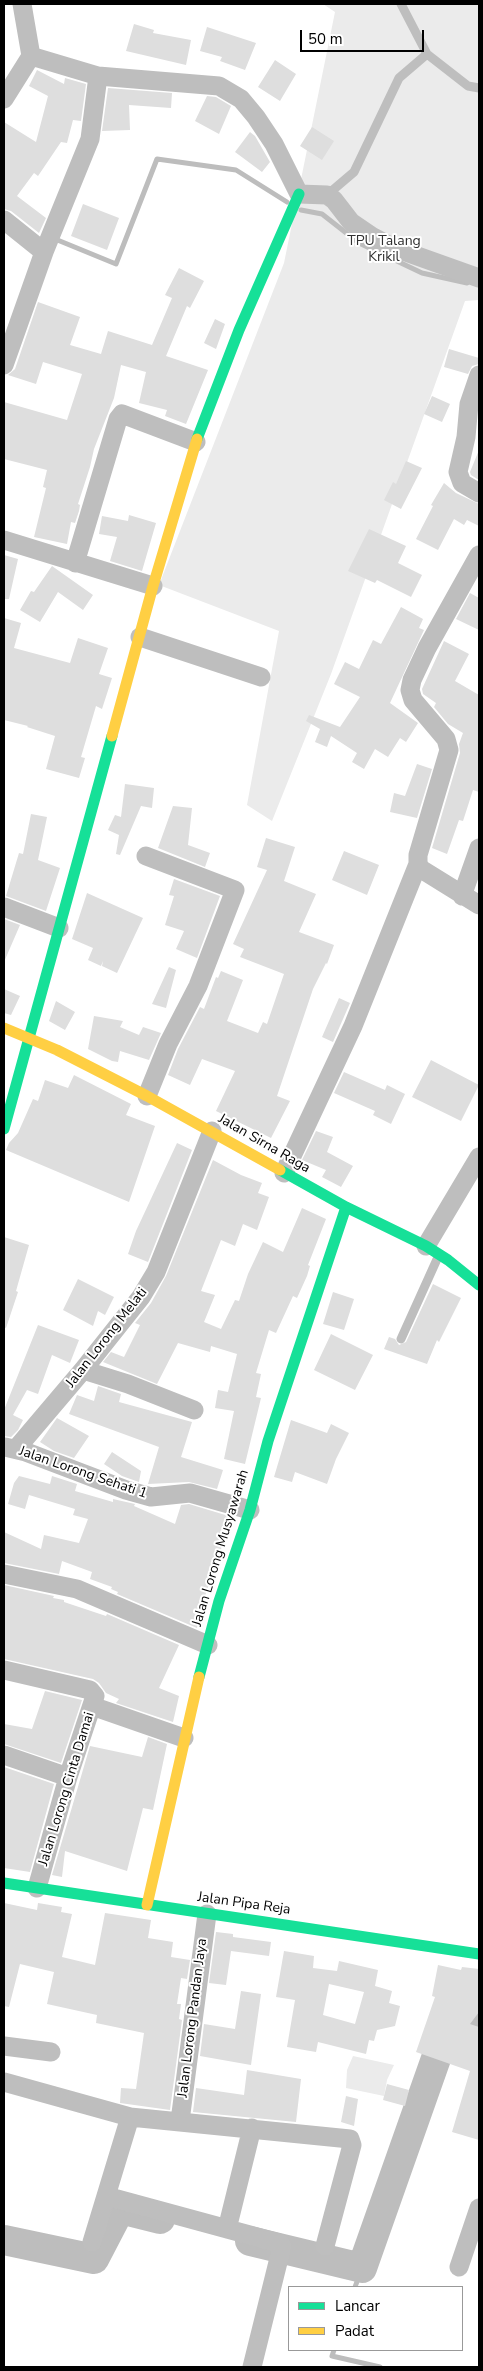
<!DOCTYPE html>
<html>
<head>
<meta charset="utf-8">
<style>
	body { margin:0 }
	#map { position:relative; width:483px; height:2371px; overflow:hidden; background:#fff; font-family:"Nunito Sans",sans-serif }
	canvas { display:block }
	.frame { position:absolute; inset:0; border:5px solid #000; pointer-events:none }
	.legend { position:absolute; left:288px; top:2286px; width:175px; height:65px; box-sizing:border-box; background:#fff; border:1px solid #999; margin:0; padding:6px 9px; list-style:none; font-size:15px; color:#000 }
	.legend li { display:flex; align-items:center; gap:10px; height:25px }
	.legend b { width:25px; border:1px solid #999 }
	.scale { position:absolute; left:300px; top:30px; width:124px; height:22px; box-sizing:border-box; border:2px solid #000; border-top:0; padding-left:6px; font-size:15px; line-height:18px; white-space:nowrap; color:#000; -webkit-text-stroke:4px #fff; paint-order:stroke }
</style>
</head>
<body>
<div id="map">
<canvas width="483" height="2371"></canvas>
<div class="frame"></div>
<ul class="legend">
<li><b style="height:6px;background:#16e098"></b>Lancar</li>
<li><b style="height:6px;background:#ffcf43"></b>Padat</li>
</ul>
<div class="scale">50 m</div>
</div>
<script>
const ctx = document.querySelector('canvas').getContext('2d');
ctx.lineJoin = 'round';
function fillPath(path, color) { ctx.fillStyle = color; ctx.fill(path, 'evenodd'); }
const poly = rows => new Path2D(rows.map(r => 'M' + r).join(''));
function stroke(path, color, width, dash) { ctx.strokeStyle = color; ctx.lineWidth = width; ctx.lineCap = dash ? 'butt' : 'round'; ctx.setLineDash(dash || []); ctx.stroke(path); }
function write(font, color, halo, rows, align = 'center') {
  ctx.font = font + ' "Nunito Sans",sans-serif'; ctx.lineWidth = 4; ctx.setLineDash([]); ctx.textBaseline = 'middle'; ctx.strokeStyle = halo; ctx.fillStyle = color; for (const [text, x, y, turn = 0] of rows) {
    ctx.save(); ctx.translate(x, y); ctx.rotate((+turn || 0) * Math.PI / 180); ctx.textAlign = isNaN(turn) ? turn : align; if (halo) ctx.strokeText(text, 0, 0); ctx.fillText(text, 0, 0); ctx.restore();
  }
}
fillPath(poly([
	[323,4,479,4,479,300,465,301,331,674,272,821,247,805,279,631,159,585,284,263,335,12],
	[353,2056,394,2065,387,2080,384,2096,346,2088,347,2070]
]), '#ebebeb');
stroke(poly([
	[301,210,322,214,359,243,422,273,467,283],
	[55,239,116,264,157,159,236,170,287,202],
	[355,2287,362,2268],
	[334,2350,332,2356,380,2367]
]), '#bdbdbd', 5);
stroke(poly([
	[4,2240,94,2259,120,2209,160,2219],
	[250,2241,362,2268,445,2033,479,2024]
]), '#bdbdbd', 30);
fillPath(poly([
	[134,24,154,30,153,33,191,40,186,65,126,51],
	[207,27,256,43,245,70,220,61,222,57,200,51],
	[275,60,296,74,280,101,258,87],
	[37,70,64,84,65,78,86,84,81,121,73,120,67,143,61,142,38,176,34,173,17,196,46,218,39,233,11,211,4,209,4,122,36,142,48,96,29,86],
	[108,88,172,93,171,108,129,105,130,130,102,131],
	[207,96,216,97,231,106,219,134,195,121],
	[312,127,334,141,322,160,300,146],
	[250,132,255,136,270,162,262,172,235,152],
	[83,204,119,218,107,250,71,236],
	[179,268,204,281,190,308,187,306,166,356,208,370,186,424,165,416,167,410,139,403,146,372,121,365,114,398,94,449,90,467,78,504,80,505,79,511,75,523,71,522,67,544,34,537,46,488,43,487,47,470,4,459,4,402,67,420,82,374,43,362,36,384,8,375,15,369,38,302,80,317,70,345,101,354,108,331,152,345,172,298,165,295],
	[215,319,225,324,216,349,204,343],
	[449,349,479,358,479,364,472,366,468,374,444,367],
	[432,396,450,404,442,422,424,414],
	[479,450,479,480,471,475,470,472],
	[406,461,422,468,401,509,384,500,393,482,396,484],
	[444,483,456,493,479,504,479,526,467,520,464,525,454,519,438,550,416,539,433,506,431,505],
	[129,515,156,523,142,571,110,561,117,537,99,534,102,516,128,521],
	[369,529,406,546,398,563,422,575,411,597,377,580,375,583,348,571],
	[4,555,18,559,9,599,4,599],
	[52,566,93,595,83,610,58,592,40,622,20,610,31,591,34,592],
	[470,593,479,598,479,630,456,619],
	[401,607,423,619,419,628,424,630,390,703,418,723,406,742,400,738,388,757,375,749,364,769,352,762,357,753,331,736,327,747,315,742,320,729,306,721,309,715,340,727,360,697,334,684,345,662,359,669,373,640,381,644],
	[4,618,21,623,14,648,70,663,78,638,108,648,99,674,112,678,102,709,96,706,81,757,85,758,79,778,46,769,55,736,27,727,28,726,4,720],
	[444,641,469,654,455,681,479,695,479,792,473,790,463,821,459,820,447,854,432,848,460,753,459,744,463,733,448,724,434,707,436,703,423,694,422,689],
	[417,764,432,769,417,818,390,812,394,793,405,796],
	[125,784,154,788,152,808,141,806,120,855,116,854,119,835,108,830,115,815,121,817],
	[173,806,192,808,188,845,210,853,205,867,158,848],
	[31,814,47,817,38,860,60,868,46,911,6,896,19,853,23,854],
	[266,838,295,847,284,881,316,894,299,932,334,945,327,964,326,963,313,989,277,1096,290,1101,271,1138,216,1111,235,1071,202,1059,190,1085,168,1075,178,1049,200,1007,204,1009,216,977,218,978,221,971,243,980,227,1021,258,1033,263,1022,267,1024,284,974,240,957,244,949,233,944,267,870,257,867],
	[344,851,379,865,367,895,332,880],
	[174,879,220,896,197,958,176,949,184,931,165,925,174,896,169,895],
	[87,893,143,918,117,973,102,966,103,961,101,966,88,960,93,948,72,939],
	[4,919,20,925,4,962],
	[169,967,176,970,166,1008,152,1004],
	[4,989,20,996,11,1015,4,1013],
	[339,998,350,1003,333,1042,322,1037],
	[56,1001,75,1012,65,1030,49,1021],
	[94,1016,123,1021,120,1027,139,1035,143,1027,161,1033,149,1060,120,1051,118,1062,112,1061,88,1049],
	[431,1060,479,1085,461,1121,412,1097],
	[344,1072,385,1090,387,1085,405,1094,391,1124,373,1115,375,1111,334,1093],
	[74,1075,131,1104,126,1115,155,1126,129,1202,6,1150,9,1143,18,1133,33,1099,38,1101,45,1080,68,1088],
	[316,1131,333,1137,327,1152,353,1166,341,1187,322,1177,326,1170,302,1160],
	[177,1143,192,1150,148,1262,128,1254,136,1231],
	[213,1160,241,1175,262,1183,258,1193,269,1197,257,1230,243,1224,235,1246,221,1240,201,1291,215,1295,204,1322,221,1329,235,1300,239,1301,248,1274,263,1242,283,1252,302,1208,326,1219,308,1265,310,1266,307,1276,297,1298,293,1296,276,1333,269,1330,256,1373,261,1374,256,1397,261,1398,245,1464,224,1459,234,1411,215,1408,218,1390,228,1392,237,1354,211,1346,210,1352,178,1343,157,1384,103,1362,111,1352,124,1357,140,1325,135,1323,151,1303,166,1276],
	[4,1237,29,1245,16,1291,18,1292,6,1328,4,1327],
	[78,1279,114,1297,105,1315,98,1311,93,1326,63,1310],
	[433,1284,461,1298,439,1342,437,1340,427,1364,384,1349,389,1337,395,1339,399,1345,406,1342],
	[333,1292,354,1299,344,1330,323,1324],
	[38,1325,79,1340,70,1363,52,1355,38,1394,27,1390,13,1415,23,1420,18,1430,11,1437,4,1436,4,1410],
	[331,1334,373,1355,355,1390,314,1370],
	[98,1386,121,1394,119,1402,192,1422,181,1457,223,1470,217,1489,189,1482,148,1484,159,1447,69,1414,77,1395,94,1401],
	[57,1418,89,1436,74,1458,54,1451,40,1442],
	[291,1420,327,1433,331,1424,349,1433,336,1459,327,1484,295,1472,292,1482,274,1477],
	[112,1452,141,1471,139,1482,122,1476,104,1464],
	[19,1476,50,1484,52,1476,77,1484,75,1491,113,1502,113,1499,135,1504,134,1506,175,1524,181,1505,189,1504,232,1517,205,1596,197,1628,117,1594,118,1592,111,1589,112,1587,90,1579,92,1572,62,1561,59,1574,4,1563,4,1532,41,1549,44,1535,79,1543,88,1519,73,1515,75,1509,29,1495,25,1509,8,1504,14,1483],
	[4,1585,54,1596,53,1598,64,1600,64,1602,106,1616,107,1614,179,1645,159,1688,179,1696,173,1722,116,1703,119,1699,106,1693,99,1683,93,1679,4,1659],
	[45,1691,82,1700,61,1763,4,1744,4,1724,32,1729],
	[148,1737,167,1744,153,1810,143,1808,127,1871,65,1851,62,1877,52,1875,90,1746,142,1757],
	[4,1767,54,1784,30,1872,4,1868],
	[4,1903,37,1910,38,1903,62,1907,61,1912,72,1914,62,1957,95,1965,105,1913,151,1920,148,1938,173,1942,171,1957,190,1960,187,1979,181,1978,177,2004,181,2004,179,2019,182,2020,170,2110,120,2103,121,2088,136,2089,144,2033,96,2023,97,2015,47,2004,54,1972,20,1964,9,2007,4,2006],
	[216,1932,233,1934,233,1937,271,1942,269,1956,231,1951,226,1985,209,1983],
	[284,1951,314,1956,313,1968,337,1971,339,1961,378,1970,375,1986,392,1991,389,2003,400,2006,395,2026,377,2030,374,2041,369,2040,366,2054,318,2042,316,2052,287,2047,295,2000,276,1997],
	[329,1984,364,1992,355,2024,323,2015],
	[438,1965,461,1970,462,1967,479,1969,479,2012,470,2024,479,2027,479,2140,452,2132,470,2071,416,2052,435,1997,432,1996],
	[241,1991,261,1994,251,2065,200,2056,204,2024,235,2029],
	[247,2070,301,2079,296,2122,193,2112,196,2088,244,2095],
	[387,2084,409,2090,405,2106,383,2100],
	[346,2096,358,2099,354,2126,341,2122]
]), '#dedede');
stroke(poly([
	[401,4,427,54,468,86,479,88],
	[327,195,354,172,399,78,427,54],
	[401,1339,438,1257]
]), '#bebebe', 9);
stroke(poly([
	[22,4,31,56,98,76,219,86,241,99,256,117,274,144,299,194,327,195,334,200,351,222,373,237,392,247,479,278],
	[4,99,31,56],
	[4,220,44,252,4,365],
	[44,252,90,139,98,76],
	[479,375,469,404,466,437,458,472,462,483,479,493],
	[4,540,153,586],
	[479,555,427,648,412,680,410,690,413,700,446,739,449,750,418,855,418,864,421,869,479,905],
	[75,563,118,419,122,414,196,442],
	[140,637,261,677],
	[146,856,235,890,198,986,168,1044,147,1096],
	[462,896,479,848],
	[4,907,59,928],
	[284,1173,353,1026,418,864],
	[426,1246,479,1157],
	[83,1370,128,1384,194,1410],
	[5,1447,26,1452,126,1490,151,1497,190,1493,250,1510],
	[16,1449,83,1370,141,1297,156,1272,212,1131],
	[4,1574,77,1589,208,1645],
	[4,1670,90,1690,95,1696,68,1777,37,1888],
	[92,1706,184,1738],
	[4,1755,68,1777],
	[4,2046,51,2052],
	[4,2082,130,2117,350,2139,352,2145,325,2246],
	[180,2121,207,1914],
	[106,2196,279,2243,282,2246,252,2367],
	[227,2229,252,2128],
	[92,2242,130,2117],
	[459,2267,479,2208]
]), '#bebebe', 19);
stroke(poly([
	[197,439,239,330,299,194],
	[4,1129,112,736],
	[280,1170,346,1207,426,1246,448,1260,479,1285],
	[199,1677,219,1601,250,1510,268,1441,346,1207],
	[4,1883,479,1954]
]), '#16e098', 11);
stroke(poly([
	[112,736,153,586,197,439],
	[4,1028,57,1050,147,1096,280,1170],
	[147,1905,199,1677]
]), '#ffcf43', 11);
write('14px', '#313131', '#fff', [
	["TPU Talang",384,242],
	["Krikil",384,258]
]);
write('14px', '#000', '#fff', [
	["Jalan Sirna Raga",264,1144,30],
	["Jalan Lorong Melati",107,1338,-52],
	["Jalan Lorong Sehati 1",83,1473,19],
	["Jalan Lorong Musyawarah",221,1548,-73],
	["Jalan Lorong Cinta Damai",67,1789,-73],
	["Jalan Pipa Reja",244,1904,8],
	["Jalan Lorong Pandan Jaya",193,2018,-83]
]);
</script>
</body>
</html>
